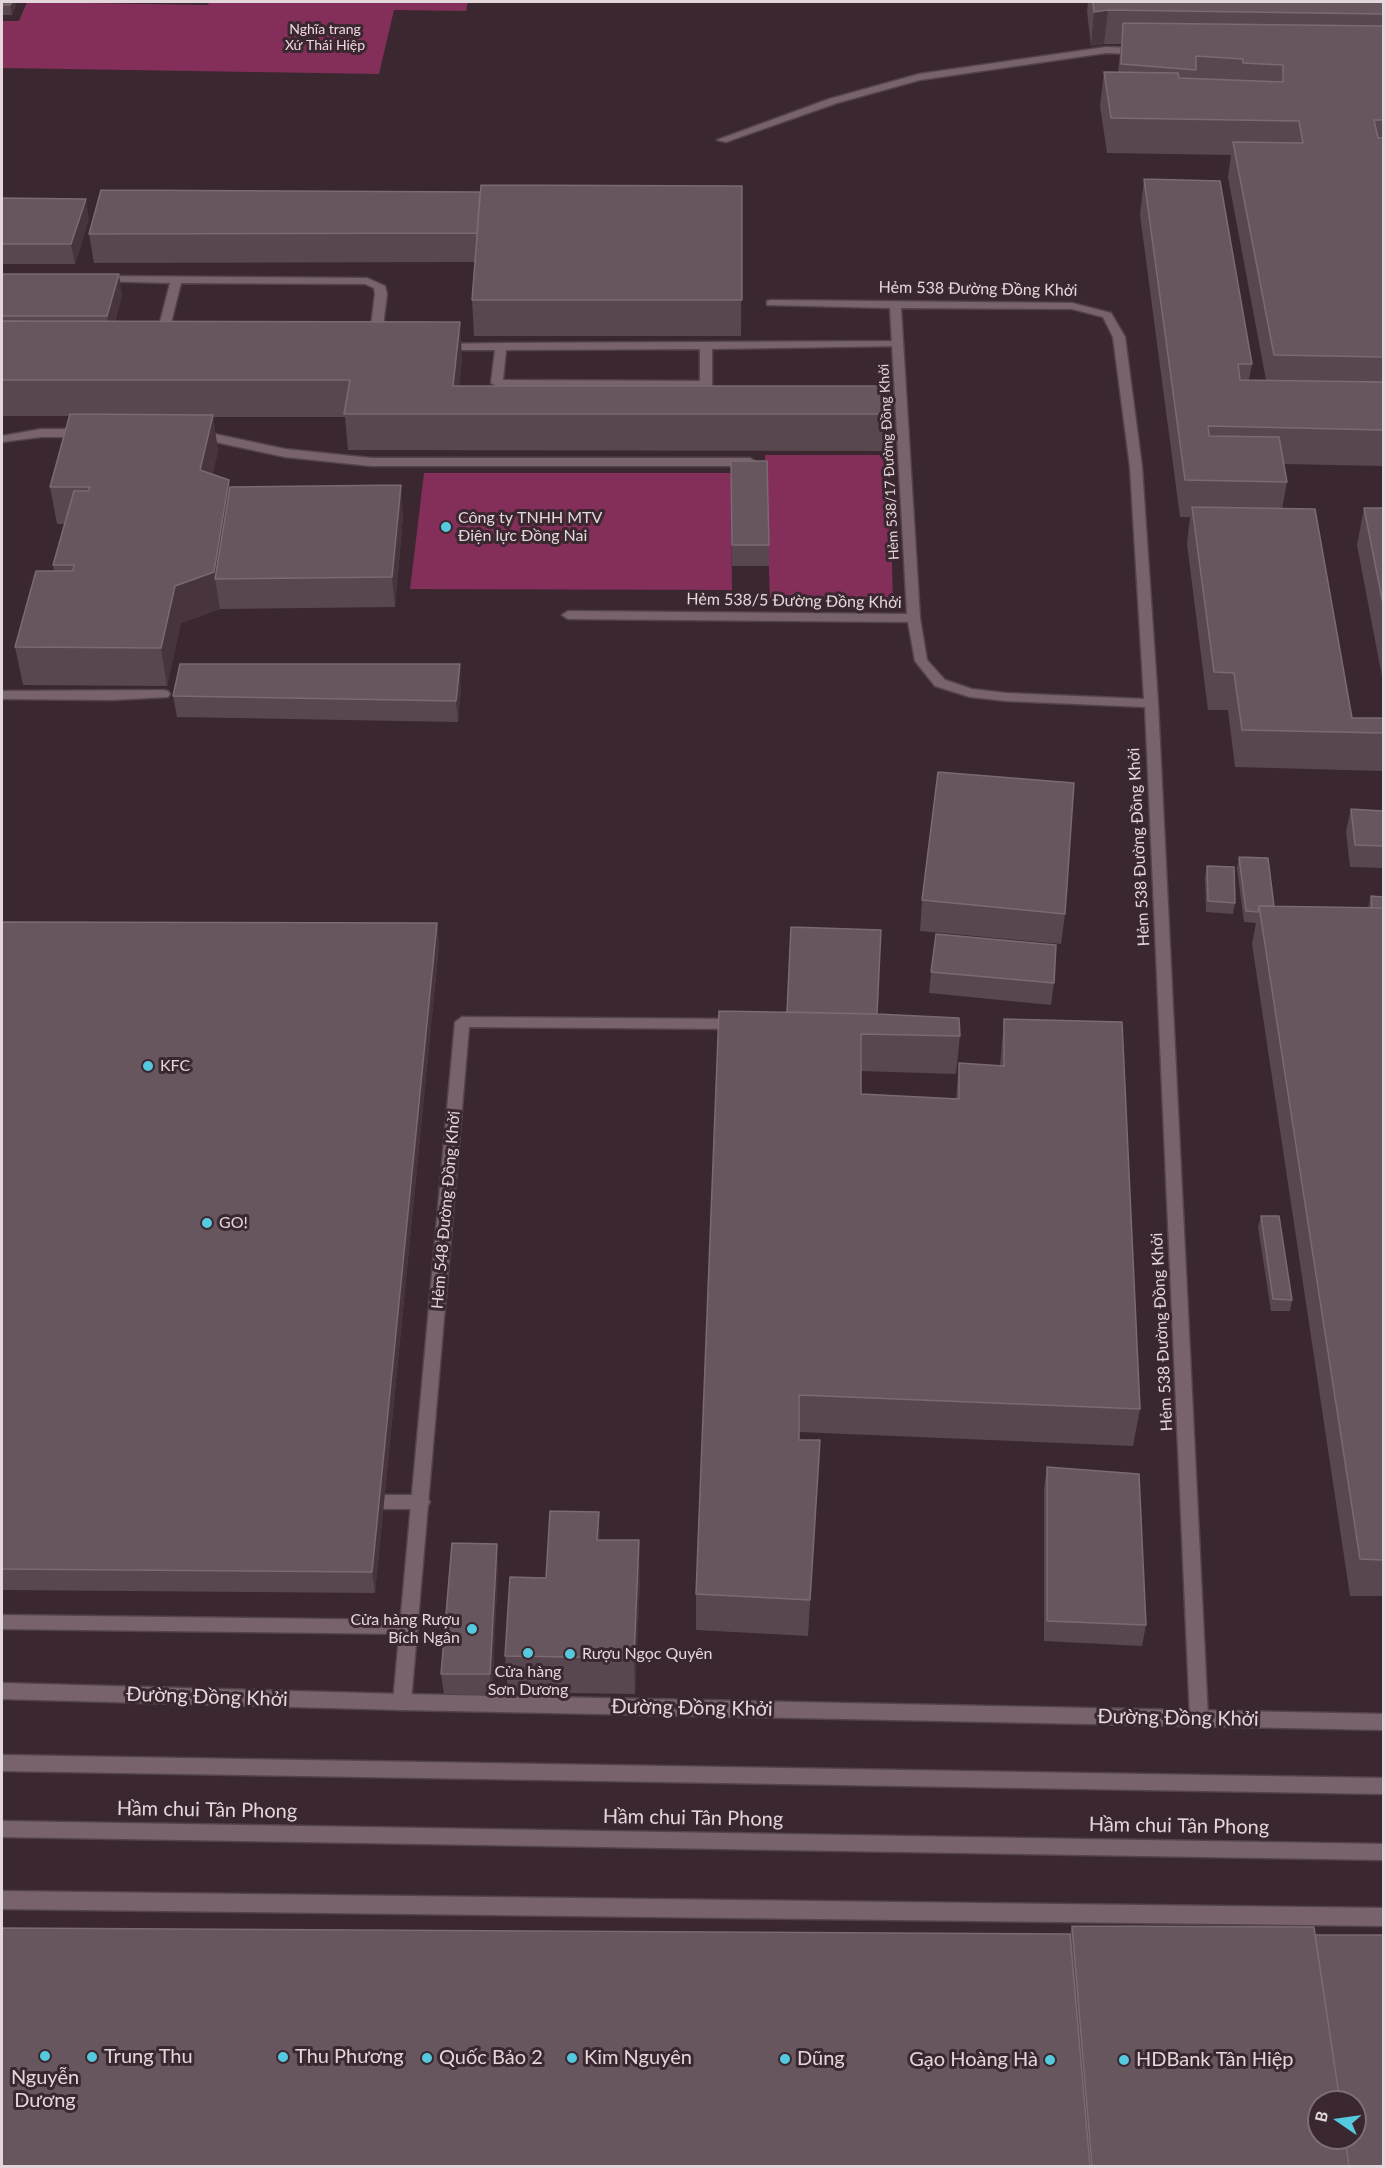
<!DOCTYPE html>
<html>
<head>
<meta charset="utf-8">
<style>
	body { margin:0 }
	#map { position:relative; width:1385px; height:2168px; overflow:hidden; background:#3a272f; font-family:Lato,sans-serif }
	canvas { display:block }
	.frame { position:absolute; inset:0; border:3px solid #e3d7dc; pointer-events:none }
	.north { position:absolute; left:1307px; top:2090px; width:60px; height:60px; box-sizing:border-box; background:#3a272f; border:2px solid #7e6d74; border-radius:50%; rotate:283deg; font-size:16px; font-weight:700; line-height:24px; text-align:center; color:#e3d7dc }
	.north::after { content:''; display:block; margin:auto; width:21px; height:27px; background:#55cadf; clip-path:polygon(50% 0,100% 100%,50% 72%,0 100%) }
</style>
</head>
<body>
<div id="map">
<canvas width="1385" height="2168"></canvas>
<div class="frame"></div>
<div class="north">B</div>
</div>
<script>
const ctx = document.querySelector('canvas').getContext('2d');
ctx.lineJoin = 'round';
function fillPath(path, color) { ctx.fillStyle = color; ctx.fill(path, 'evenodd'); }
const poly = rows => new Path2D(rows.map(r => 'M' + r).join(''));
function stroke(path, color, width, dash) { ctx.strokeStyle = color; ctx.lineWidth = width; ctx.lineCap = dash ? 'butt' : 'round'; ctx.setLineDash(dash || []); ctx.stroke(path); }
function write(font, color, halo, rows, align = 'center') {
  ctx.font = font + ' Lato,sans-serif'; ctx.lineWidth = 6; ctx.setLineDash([]); ctx.textBaseline = 'middle'; ctx.strokeStyle = halo; ctx.fillStyle = color; for (const [text, x, y, turn = 0] of rows) {
    ctx.save(); ctx.translate(x, y); ctx.rotate((+turn || 0) * Math.PI / 180); ctx.textAlign = isNaN(turn) ? turn : align; if (halo) ctx.strokeText(text, 0, 0); ctx.fillText(text, 0, 0); ctx.restore();
  }
}
fillPath(poly([
	[27,2,208,5,209,2,468,2,466,11,394,10,379,74,2,68,2,21,19,21],
	[765,455,889,455,893,602,770,601],
	[424,473,731,473,732,590,410,589]
]), '#832f5a');
const lane = poly([
	[100,276,367,278,385,286,387,294,382,333,388,339,386,341,378,341,370,334,375,294,374,288,365,284,181,283,171,323,183,324,185,326,179,329,165,329,159,326,170,283,96,281,94,279,100,276],
	[897,341,901,342,901,346,712,349,712,395,721,398,715,401,702,400,700,388,497,386,491,383,495,350,441,350,435,347,441,344,501,343,897,341],
	[700,349,700,381,503,380,506,350,700,349],
	[41,429,85,429,91,433,85,437,41,437,2,442,2,436,41,429],
	[196,430,285,449,371,458,750,458,756,462,750,466,371,466,285,457,192,437,190,434,196,430],
	[163,690,168,691,170,694,168,697,112,700,2,699,2,691,163,690],
	[385,1495,421,1495,427,1497,430,1502,427,1507,421,1509,385,1509,379,1507,376,1502,379,1497,385,1495],
	[2,1615,409,1620,415,1622,418,1627,415,1632,409,1634,2,1629,2,1615]
]);
const street = poly([
	[1106,47,1139,48,1144,51,1139,54,1106,53,920,80,837,103,726,142,717,140,829,99,919,74,1106,47],
	[771,300,1072,303,1111,313,1125,337,1142,467,1158,703,1208,1718,1205,1724,1199,1726,1193,1724,1190,1718,1145,707,1006,701,970,697,935,686,915,661,908,622,568,619,562,615,568,611,907,614,890,308,767,305,767,301,771,300],
	[901,308,1072,309,1103,317,1113,337,1130,467,1144,699,1006,693,972,689,945,680,927,660,920,618,901,308],
	[462,1017,737,1019,744,1024,737,1029,469,1027,411,1702,408,1708,402,1710,396,1708,393,1702,455,1022,462,1017]
]);
const secondary = poly([
	[2,1683,402,1694,1384,1714,1384,1730,402,1710,2,1699,2,1683],
	[2,1755,1384,1778,1384,1794,2,1771,2,1755],
	[2,1821,1384,1844,1384,1860,2,1837,2,1821],
	[2,1891,1384,1908,1384,1926,2,1909,2,1891]
]);
stroke(lane, '#53444a', 3);
stroke(street, '#53444a', 3);
stroke(secondary, '#53444a', 3);
fillPath(lane, '#78626b');
fillPath(street, '#78626b');
fillPath(secondary, '#78626b');
fillPath(poly([
	[2,2,17,2,12,15,2,15],
	[1088,2,1383,2,1383,466,1284,464,1287,482,1282,509,1352,718,1383,718,1383,771,1235,767,1228,710,1208,710,1187,544,1190,517,1180,517,1140,215,1144,179,1252,364,1249,380,1266,380,1228,177,1231,155,1107,153,1100,106,1104,72,1118,72,1121,44,1104,44,1091,46,1087,11],
	[742,186,741,336,474,336,472,300,475,262,94,263,89,234,480,192],
	[2,198,89,219,75,264,2,264],
	[2,274,122,295,115,321,462,358,459,386,891,414,889,451,348,450,345,417,213,417,218,451,212,475,230,487,403,515,395,607,220,609,181,623,167,686,23,685,15,647,54,571,53,565,65,524,57,524,50,487,69,416,2,416],
	[731,461,769,545,769,566,732,566],
	[1364,508,1383,508,1383,682,1357,545],
	[461,686,458,722,177,717,173,696],
	[1351,809,1383,811,1383,868,1350,867,1346,831],
	[1239,857,1274,906,1368,908,1371,896,1383,897,1383,1596,1350,1596,1252,944,1256,923,1244,922,1237,868],
	[1207,866,1235,903,1233,914,1206,912,1205,877],
	[922,900,1065,914,1061,944,920,931],
	[2,922,437,923,439,945,375,1593,2,1590],
	[931,972,1054,983,1051,1005,929,993],
	[719,1011,877,1014,960,1036,956,1074,861,1071,861,1094,956,1099,959,1063,1000,1066,1004,1019,1140,1409,1133,1446,799,1432,799,1440,820,1440,808,1636,696,1630,696,1594],
	[1261,1216,1292,1300,1290,1311,1271,1311,1258,1227],
	[1047,1467,1146,1625,1142,1646,1044,1641,1044,1488],
	[600,1540,640,1577,635,1694,508,1692,505,1656,546,1578],
	[498,1564,492,1695,444,1694,441,1674],
	[1072,1926,1315,1935,1383,2166,2,2166,1070,1934]
]), '#59474f');
fillPath(poly([
	[12,2,17,2,12,15,10,5],
	[1108,10,1104,44,1091,46,1094,12],
	[86,199,89,219,75,264,71,244],
	[119,274,122,295,110,337,107,316],
	[460,322,462,358,456,414,453,386],
	[213,415,218,451,205,507,200,470],
	[229,480,234,517,215,579,220,609,181,623,167,686,161,648,175,586],
	[401,485,403,515,395,607,392,577],
	[460,664,461,686,458,722,456,701],
	[437,923,439,945,375,1593,372,1572],
	[599,1512,600,1548,597,1540],
	[639,1540,640,1577,635,1694,634,1658],
	[497,1544,498,1564,492,1695,490,1674]
]), '#47343c');
const building = poly([
	[2,2,12,2,10,5,2,5,2,2],
	[1093,2,1383,2,1383,14,1108,10,1094,12,1093,2],
	[1123,23,1383,26,1383,120,1374,120,1378,138,1383,138,1383,357,1274,355,1233,142,1303,143,1299,121,1111,118,1104,72,1178,73,1179,78,1283,82,1283,65,1243,63,1243,59,1196,56,1196,70,1121,64,1123,23],
	[1144,179,1220,181,1252,364,1238,364,1240,380,1383,382,1383,430,1208,426,1209,436,1279,437,1287,482,1185,480,1144,179],
	[481,185,742,186,742,300,472,300,481,185],
	[101,190,480,192,477,233,89,234,101,190],
	[2,198,86,199,71,244,2,244,2,198],
	[2,274,119,274,107,316,2,316,2,274],
	[2,321,460,322,453,386,889,386,891,414,344,414,350,380,2,380,2,321],
	[70,414,213,415,200,470,229,480,214,572,175,586,161,648,15,647,36,571,73,571,74,565,53,565,74,491,88,491,90,487,50,487,70,414],
	[731,461,767,461,769,545,732,545,731,461],
	[401,485,392,577,215,579,230,487,401,485],
	[1192,507,1315,509,1352,718,1383,718,1383,733,1242,730,1234,673,1214,672,1192,507],
	[1364,508,1383,508,1383,604,1364,508],
	[180,664,460,664,456,701,173,696,180,664],
	[938,772,1074,783,1065,914,922,900,938,772],
	[1351,809,1383,811,1383,846,1355,845,1351,809],
	[1239,857,1268,858,1274,906,1259,906,1258,912,1246,911,1239,857],
	[1207,866,1234,867,1235,903,1208,901,1207,866],
	[1371,896,1383,897,1383,908,1372,908,1371,896],
	[1259,906,1383,908,1383,1560,1360,1559,1259,906],
	[2,922,437,923,372,1572,2,1569,2,922],
	[791,927,881,930,877,1014,787,1012,791,927],
	[936,934,1056,945,1054,983,931,972,936,934],
	[719,1011,877,1014,959,1018,960,1036,861,1034,861,1094,959,1099,959,1063,1004,1066,1004,1019,1122,1022,1140,1409,799,1395,799,1440,820,1440,810,1600,696,1594,719,1011],
	[1261,1216,1279,1216,1292,1300,1273,1299,1261,1216],
	[1047,1467,1139,1474,1146,1625,1047,1621,1047,1467],
	[550,1511,599,1512,597,1540,639,1540,634,1658,505,1656,510,1577,546,1578,550,1511],
	[452,1543,497,1544,490,1674,441,1674,452,1543],
	[1072,1926,1314,1927,1340,2102,1319,2102,1319,2138,1345,2138,1349,2166,1092,2166,1072,1926],
	[2,1928,1070,1934,1090,2166,2,2166,2,1928],
	[1315,1935,1383,1935,1383,2166,1349,2166,1345,2138,1355,2138,1355,2102,1340,2102,1315,1935]
]);
fillPath(building, '#68565e');
stroke(building, '#7b6a72', 1.5);
for (const [x, y, r, color] of [
	[446,527,6,"#55cadf"],
	[148,1066,6,"#55cadf"],
	[207,1223,6,"#55cadf"],
	[472,1629,6,"#55cadf"],
	[528,1653,6,"#55cadf"],
	[570,1654,6,"#55cadf"],
	[45,2056,6,"#55cadf"],
	[92,2057,6,"#55cadf"],
	[283,2057,6,"#55cadf"],
	[427,2058,6,"#55cadf"],
	[572,2058,6,"#55cadf"],
	[785,2059,6,"#55cadf"],
	[1050,2060,6,"#55cadf"],
	[1124,2060,6,"#55cadf"]
]) { const dot = new Path2D(); dot.arc(x, y, r, 0, 2 * Math.PI); ctx.fillStyle = color; ctx.fill(dot); stroke(dot, '#3a272f', 2); }
write('14px', '#efd6e0', '#3a272f', [
	["Nghĩa trang",325,29],
	["Xứ Thái Hiệp",325,45]
]);
write('14px', '#e3d7dc', '#3a272f', [
	["Hẻm 538/17 Đường Đồng Khởi",889,462,-93]
]);
write('16px', '#e3d7dc', '#3a272f', [
	["Hẻm 538 Đường Đồng Khởi",978,289,1],
	["Hẻm 538/5 Đường Đồng Khởi",794,601,1],
	["Hẻm 538 Đường Đồng Khởi",1139,847,-93],
	["Hẻm 548 Đường Đồng Khởi",446,1210,-85],
	["Hẻm 538 Đường Đồng Khởi",1162,1332,-93]
]);
write('16px', '#e3d7dc', '#3a272f', [
	["Công ty TNHH MTV",458,518],
	["Điện lực Đồng Nai",458,536],
	["KFC",160,1066],
	["GO!",219,1223],
	["Cửa hàng Rượu",460,1620,"right"],
	["Bích Ngân",460,1638,"right"],
	["Rượu Ngọc Quyên",582,1654],
	["Cửa hàng",528,1672,"center"],
	["Sơn Dương",528,1690,"center"]
], 'left');
write('20px', '#e3d7dc', '#3a272f', [
	["Đường Đồng Khởi",207,1697,2],
	["Đường Đồng Khởi",692,1708,1],
	["Đường Đồng Khởi",1178,1718,1],
	["Hầm chui Tân Phong",207,1810,1],
	["Hầm chui Tân Phong",693,1818,1],
	["Hầm chui Tân Phong",1179,1826,1]
]);
write('20px', '#e3d7dc', '#3a272f', [
	["Trung Thu",104,2057],
	["Thu Phương",295,2057],
	["Quốc Bảo 2",439,2058],
	["Kim Nguyên",584,2058],
	["Dũng",797,2059],
	["Gạo Hoàng Hà",1038,2060,"right"],
	["HDBank Tân Hiệp",1136,2060],
	["Nguyễn",45,2078,"center"],
	["Dương",45,2101,"center"]
], 'left');
</script>
</body>
</html>
